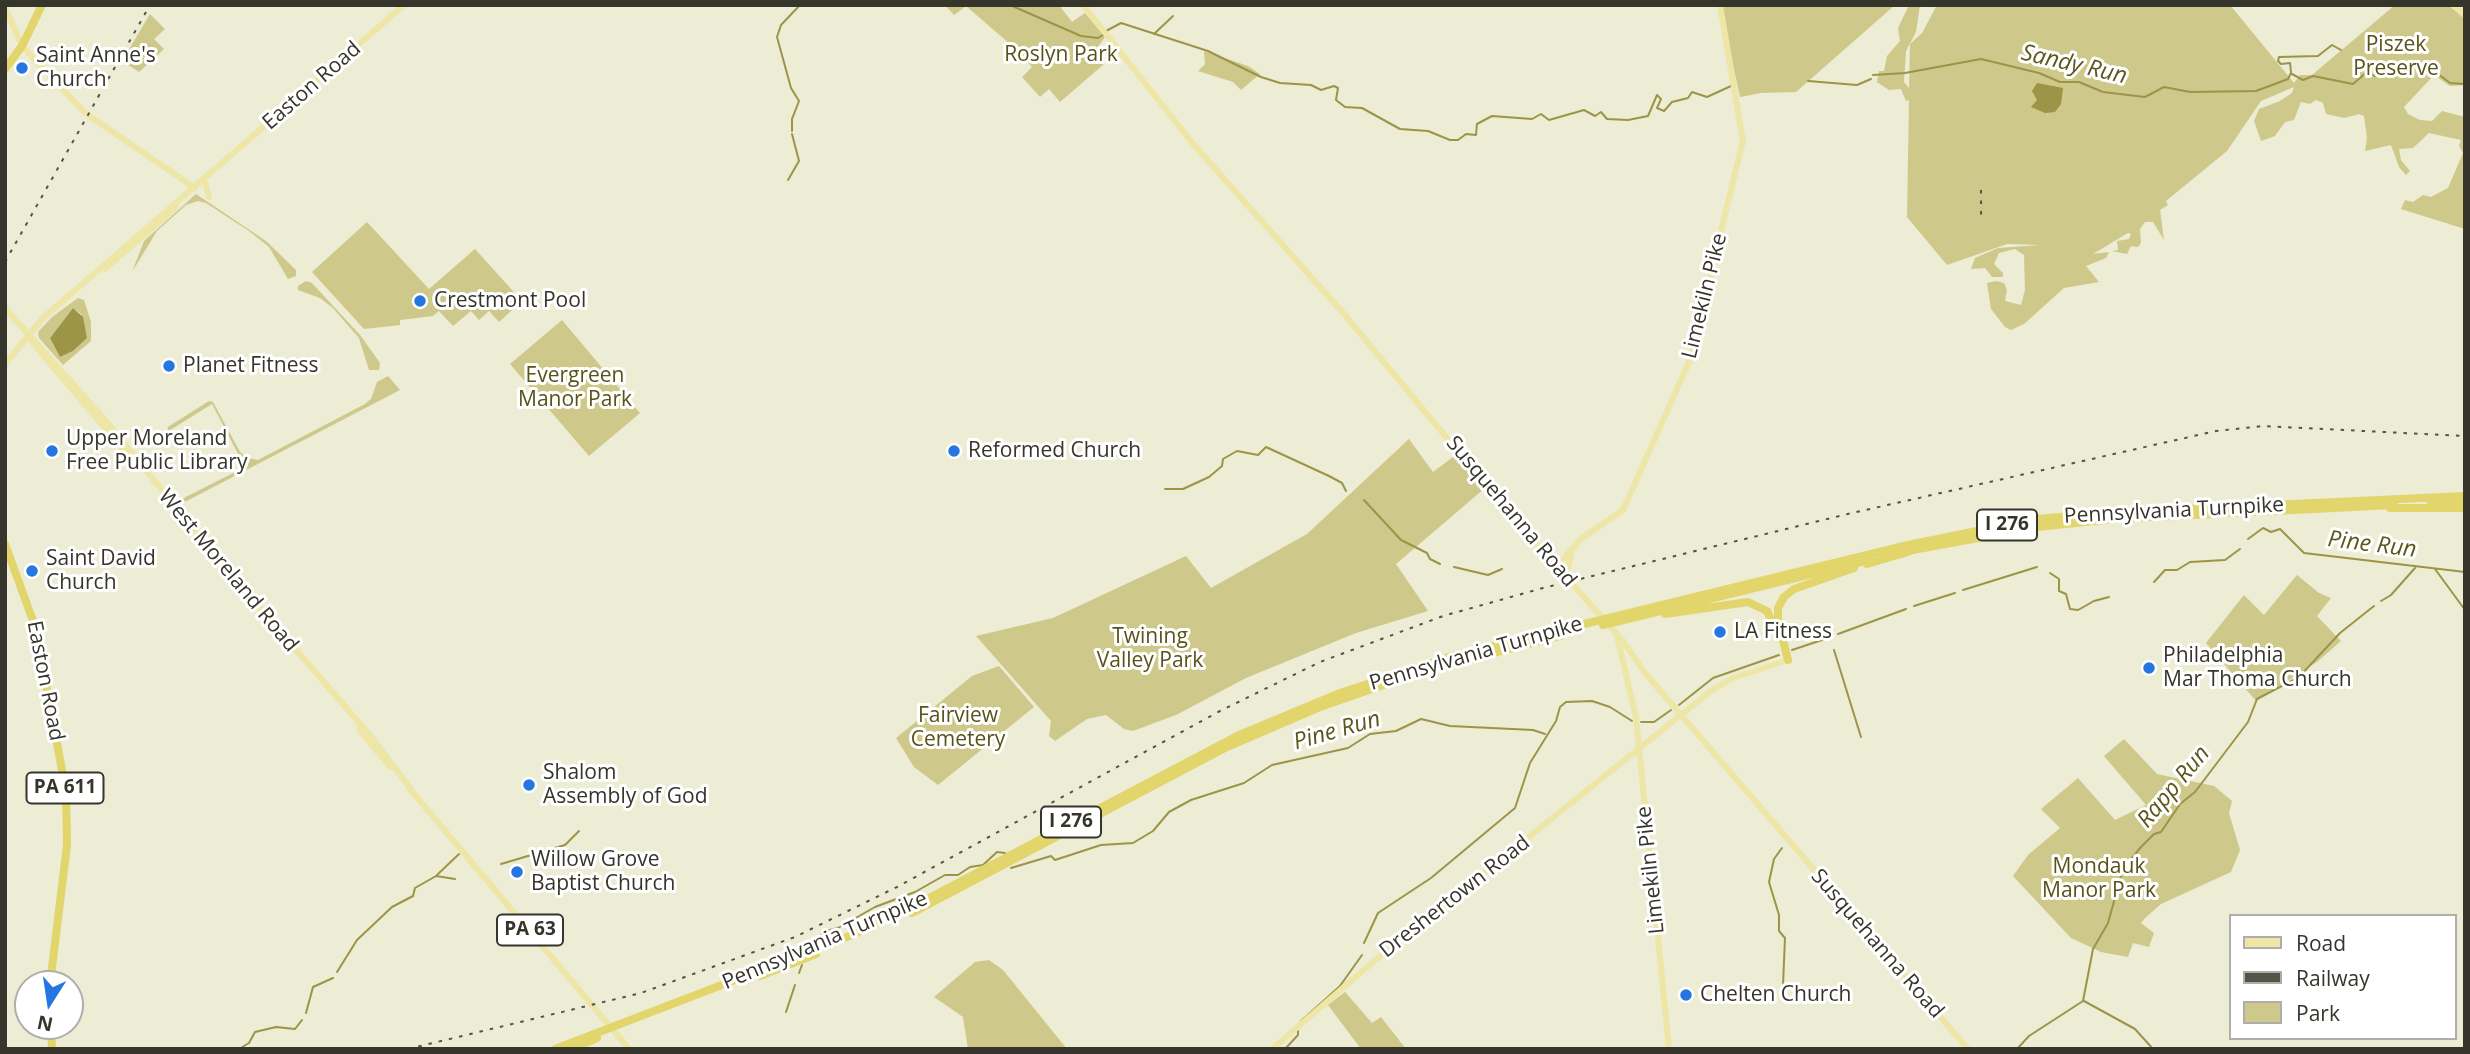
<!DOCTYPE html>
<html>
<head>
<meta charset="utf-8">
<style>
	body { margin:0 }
	#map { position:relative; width:2470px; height:1054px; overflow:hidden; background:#edecd4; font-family:"Open Sans",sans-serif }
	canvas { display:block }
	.frame { position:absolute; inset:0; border:7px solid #36352c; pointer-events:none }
	.legend { position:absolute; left:2229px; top:914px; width:228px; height:126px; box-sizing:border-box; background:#fff; border:2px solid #afaeab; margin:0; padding:9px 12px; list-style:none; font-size:21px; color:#36352c }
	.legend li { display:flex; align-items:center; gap:14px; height:35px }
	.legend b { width:35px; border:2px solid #afaeab }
	.north { position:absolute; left:14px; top:970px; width:70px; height:70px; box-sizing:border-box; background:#fff; border:2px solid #afaeab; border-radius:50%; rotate:192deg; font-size:19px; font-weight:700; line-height:28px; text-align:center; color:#36352c }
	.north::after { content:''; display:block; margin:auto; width:24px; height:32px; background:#2676e1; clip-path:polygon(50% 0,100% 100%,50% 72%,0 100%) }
</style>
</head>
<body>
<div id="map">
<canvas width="2470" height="1054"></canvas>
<div class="frame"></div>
<ul class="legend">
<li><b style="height:9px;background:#ede6a6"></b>Road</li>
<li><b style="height:9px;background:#545347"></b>Railway</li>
<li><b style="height:19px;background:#cec88b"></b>Park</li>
</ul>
<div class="north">N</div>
</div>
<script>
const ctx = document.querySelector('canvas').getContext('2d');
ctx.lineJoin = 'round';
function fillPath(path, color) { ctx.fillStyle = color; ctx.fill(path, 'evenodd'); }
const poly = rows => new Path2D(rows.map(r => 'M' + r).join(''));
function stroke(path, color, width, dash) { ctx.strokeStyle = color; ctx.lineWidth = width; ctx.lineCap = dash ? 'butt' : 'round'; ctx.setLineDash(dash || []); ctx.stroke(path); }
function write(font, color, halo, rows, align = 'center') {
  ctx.font = font + ' "Open Sans",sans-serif'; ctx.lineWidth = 6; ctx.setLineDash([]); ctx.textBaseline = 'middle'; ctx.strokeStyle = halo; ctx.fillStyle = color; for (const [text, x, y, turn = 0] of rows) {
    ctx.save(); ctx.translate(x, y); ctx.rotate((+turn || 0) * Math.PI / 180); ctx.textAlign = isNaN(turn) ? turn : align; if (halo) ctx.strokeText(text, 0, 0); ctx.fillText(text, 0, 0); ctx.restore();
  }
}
fillPath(poly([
	[945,5,1059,5,1072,22,1085,13,1105,37,1093,54,1104,64,1060,102,1049,89,1040,97,1022,77,1032,67,1018,51,966,6,954,15],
	[1720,5,1895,5,1796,92,1761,93,1740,97],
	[1909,5,1920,5,1916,32,1906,51,1904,82,1909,88,1910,44,1922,33,1937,5,2230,5,2294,83,2300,75,2312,75,2395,5,2448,5,2465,19,2465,85,2450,86,2434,75,2404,107,2408,114,2420,120,2432,121,2442,111,2465,117,2465,229,2401,209,2405,200,2413,202,2423,195,2431,197,2448,188,2463,153,2459,146,2461,140,2429,133,2413,148,2399,149,2401,160,2410,171,2406,175,2399,167,2391,145,2365,151,2367,138,2364,116,2359,114,2344,118,2326,114,2323,103,2316,100,2310,104,2301,102,2294,120,2285,122,2275,136,2261,141,2254,121,2259,109,2280,101,2292,93,2294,87,2261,101,2227,151,2166,201,2168,205,2160,210,2164,240,2153,222,2145,222,2140,229,2141,243,2138,247,2131,246,2127,254,2112,251,2118,250,2117,241,2129,239,2131,234,2128,233,2093,254,2109,252,2106,258,2086,266,2099,282,2064,288,2024,324,2011,330,2005,327,1991,309,1987,283,1996,281,2004,283,2007,290,2005,301,2021,305,2025,290,2024,255,2015,249,1999,253,1994,264,2003,273,2003,277,1992,277,1985,268,1971,269,1975,258,1998,248,2041,245,2007,244,1947,265,1907,217,1909,100,1906,101,1901,89,1889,90,1877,82,1879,71,1884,71,1887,56,1900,41,1898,28],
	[150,14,165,29,154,39,164,49,139,72,122,61],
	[1204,51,1248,66,1260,74,1241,90,1233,82,1198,71,1205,64],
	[196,194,266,241,296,270,296,276,288,279,269,247,249,231,206,203,198,201,186,205,157,231,132,272,144,241],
	[367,222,429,289,475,249,522,301,499,322,489,311,479,320,471,311,453,326,439,311,433,316,400,320,400,325,364,329,312,272],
	[306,281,312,283,360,335,380,363,379,370,369,370,359,338,333,308,320,298,298,290,298,286],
	[78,298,84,300,91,322,91,341,63,365,39,338,38,332,52,317],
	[73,308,81,314,87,338,73,351,60,357,50,338],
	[562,320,640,413,589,456,510,364],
	[388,376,400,390,177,506,174,503,245,467,212,404,167,432,168,427,209,401,213,402,240,452,248,458,258,460,365,404,371,399,377,382],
	[1409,439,1433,472,1457,454,1485,488,1396,564,1428,611,1356,633,1246,678,1176,715,1133,731,1124,729,1106,715,1087,719,1055,741,1049,736,1051,721,976,636,1053,618,1186,556,1211,588,1307,534],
	[2297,575,2319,593,2331,598,2317,616,2341,641,2317,662,2256,701,2206,643,2244,595,2264,615],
	[999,666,1034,707,938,785,914,767,896,738,972,676],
	[2124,739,2157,774,2214,786,2232,801,2229,813,2240,850,2231,872,2161,904,2145,918,2141,923,2154,933,2149,947,2133,943,2128,957,2101,952,2071,938,2013,876,2028,855,2060,828,2041,809,2078,778,2115,820,2146,805,2104,756],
	[989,960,1003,970,1067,1049,968,1049,963,1017,934,997,975,962],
	[1345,992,1372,1023,1381,1017,1406,1049,1361,1049,1328,1005]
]), '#cec88b');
fillPath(poly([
	[2037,83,2063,88,2061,104,2055,112,2045,113,2031,107,2037,100,2032,91],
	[73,308,83,317,87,338,73,351,60,357,50,338]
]), '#9c9447');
stroke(poly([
	[1010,5,1081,36,1098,38,1103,35],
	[1106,31,1121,23,1208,51,1261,77,1280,83,1311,85,1321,90,1334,86,1338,88,1336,100,1345,107,1362,108,1400,129,1428,131,1450,140,1458,140,1466,134,1476,135,1477,124,1492,116,1532,119,1541,114,1549,120,1584,110,1595,116,1601,112,1607,119,1628,120,1648,116,1657,95,1661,99,1657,108,1664,111,1672,102,1688,98,1692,92,1707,97,1731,86],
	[1154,34,1173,16],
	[2291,72,2290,63,2281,64,2278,61,2279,57,2318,56,2332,45,2341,50],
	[2292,74,2303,80,2313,76,2353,84,2366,73,2376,76,2387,68,2398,69,2409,64,2434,71,2450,83,2465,84],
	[1873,75,1905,73,1981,59,2039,73,2060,82,2079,82,2103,92,2145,97,2164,87,2190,92,2256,91,2288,79,2291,73],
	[1808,81,1857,85,1871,79],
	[792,131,792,119,799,101,791,88,777,37,781,25,800,5],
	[788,180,799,161,792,134],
	[1165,489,1183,489,1209,477,1222,466,1223,459,1237,451,1258,455,1266,447,1329,476,1342,483,1346,491],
	[1364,500,1401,540,1427,553,1430,559,1440,564],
	[2248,539,2263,528,2271,532,2280,529,2304,553,2465,572],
	[1454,567,1488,575,1502,569],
	[2435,569,2465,610],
	[2050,573,2059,579,2059,591,2066,594,2070,609,2078,610,2094,601,2109,597],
	[2154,582,2165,570,2177,570,2190,562,2225,560,2240,549],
	[1963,590,2037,567],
	[2381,601,2391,595,2415,568],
	[1914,606,1955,593],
	[1838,634,1906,609],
	[1792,650,1831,637],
	[1834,650,1861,737],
	[1679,705,1713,678,1779,655],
	[1641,722,1654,722,1671,710],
	[1782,848,1774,859,1769,882,1779,915,1779,931,1785,938,1783,985],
	[501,864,565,845,579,831],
	[1011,868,1051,856,1055,860,1101,845,1133,843,1153,831,1169,812,1191,800,1244,783,1272,765,1348,748,1370,734,1396,731,1421,719,1450,726,1533,730,1545,734],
	[437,875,459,854],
	[1364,943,1378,913,1431,878,1515,808,1530,763,1556,721,1560,707,1566,702,1592,701,1610,707,1632,721],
	[805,947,826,931,838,928,875,907,915,892,945,875,958,875,970,867,983,865,997,852,1005,853],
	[337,972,357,940,392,907,413,896,415,888,436,876,455,879],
	[799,973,802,965],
	[2084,1001,2135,1029,2153,1049],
	[786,1012,795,985],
	[306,1013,313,987,333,978],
	[1300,1022,1340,986,1362,955],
	[239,1049,249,1043,255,1032,276,1027,295,1029,302,1020],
	[1285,1049,1298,1035,1298,1031],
	[2017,1049,2029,1036,2083,1001,2093,949,2108,923,2123,869,2141,847,2154,834,2161,832,2180,804,2195,792,2248,722,2257,699,2299,677,2340,633,2374,606]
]), '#9c9447', 2);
stroke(poly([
	[1083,5,1194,145,1344,314,1504,507,1623,641,1645,673,1968,1049],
	[2453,5,2465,15],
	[5,7,22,46,85,113,195,188],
	[205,182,209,197],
	[105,269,176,207],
	[5,307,14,319],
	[13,317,106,421,224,567,369,734,411,789],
	[27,336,126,453],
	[5,364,43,318,404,5],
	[1556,567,1582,538,1623,510,1689,362,1743,141,1720,5],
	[1566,577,1571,554],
	[1617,636,1636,718,1669,1049],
	[359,729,390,767],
	[409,788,629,1049],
	[1272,1049,1373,962,1712,690,1733,678,1788,660]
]), '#ede6a6', 6);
stroke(poly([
	[5,69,22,46,42,5],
	[2431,503,2465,502],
	[2390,508,2465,508],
	[5,544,36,629,66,792,67,845,50,984],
	[1902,552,2038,527,2113,519,2394,505],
	[1867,564,1908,552],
	[1665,614,1748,602,1767,611,1776,631],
	[1603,625,1869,560],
	[1788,660,1778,621,1778,608,1784,597,1794,589,1854,568],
	[912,913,1227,747,1320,707,1421,672,1560,636],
	[760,976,816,954],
	[51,1026,52,1049],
	[555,1049,852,935,912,907,1237,736,1340,693,1449,657,1908,545,2036,519,2121,512,2465,496],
	[571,1049,597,1038]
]), '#e1d56b', 8);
stroke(poly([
	[1981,190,1981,220],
	[5,262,150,5],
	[408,1049,641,993,795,937,897,887,1220,711,1320,662,1443,616,1543,588,1852,513,2216,431,2263,426,2465,436]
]), '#545347', 2, [3.5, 7]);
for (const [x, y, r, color] of [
	[22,68,7,"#2676e1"],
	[420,301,7,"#2676e1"],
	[169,366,7,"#2676e1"],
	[52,451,7,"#2676e1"],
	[954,451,7,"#2676e1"],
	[32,571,7,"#2676e1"],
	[1720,632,7,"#2676e1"],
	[2149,668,7,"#2676e1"],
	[529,785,7,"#2676e1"],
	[517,872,7,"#2676e1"],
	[1686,995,7,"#2676e1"]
]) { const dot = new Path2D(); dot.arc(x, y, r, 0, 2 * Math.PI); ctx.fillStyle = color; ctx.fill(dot); stroke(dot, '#fff', 2.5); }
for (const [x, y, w] of [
	[2007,525,60],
	[65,788,77],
	[1071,822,60],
	[530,930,66]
]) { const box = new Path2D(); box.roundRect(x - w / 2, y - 15.5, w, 31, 5); ctx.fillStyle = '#fff'; ctx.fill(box); stroke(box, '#36352c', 2); }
write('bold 19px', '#36352c', null, [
	["I 276",2007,525],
	["PA 611",65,788],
	["I 276",1071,822],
	["PA 63",530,930]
]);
write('21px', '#595319', '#fff', [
	["Piszek",2396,45],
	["Preserve",2396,69],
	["Roslyn Park",1061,55],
	["Evergreen",575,376],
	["Manor Park",575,400],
	["Twining",1150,637],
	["Valley Park",1150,661],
	["Fairview",958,716],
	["Cemetery",958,740],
	["Mondauk",2099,867],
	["Manor Park",2099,891]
]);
write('21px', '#36352c', '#fff', [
	["Saint Anne's",36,56],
	["Church",36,80],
	["Crestmont Pool",434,301],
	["Planet Fitness",183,366],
	["Upper Moreland",66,439],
	["Free Public Library",66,463],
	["Reformed Church",968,451],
	["Saint David",46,559],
	["Church",46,583],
	["LA Fitness",1734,632],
	["Philadelphia",2163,656],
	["Mar Thoma Church",2163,680],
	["Shalom",543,773],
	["Assembly of God",543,797],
	["Willow Grove",531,860],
	["Baptist Church",531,884],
	["Chelten Church",1700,995]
], 'left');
write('21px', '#36352c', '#fff', [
	["Easton Road",312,86,-41],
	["Limekiln Pike",1705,296,-76],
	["Pennsylvania Turnpike",2174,511,-3],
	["Susquehanna Road",1511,512,50],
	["West Moreland Road",228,571,50],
	["Pennsylvania Turnpike",1476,654,-16],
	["Easton Road",45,681,79],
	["Limekiln Pike",1651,870,-96],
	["Dreshertown Road",1455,897,-38],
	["Pennsylvania Turnpike",825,941,-23],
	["Susquehanna Road",1877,944,49]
]);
write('italic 23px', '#5d561d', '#fff', [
	["Sandy Run",2074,65,13],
	["Pine Run",2372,545,7],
	["Pine Run",1337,731,-16],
	["Rapp Run",2174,787,-50]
]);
</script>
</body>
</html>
